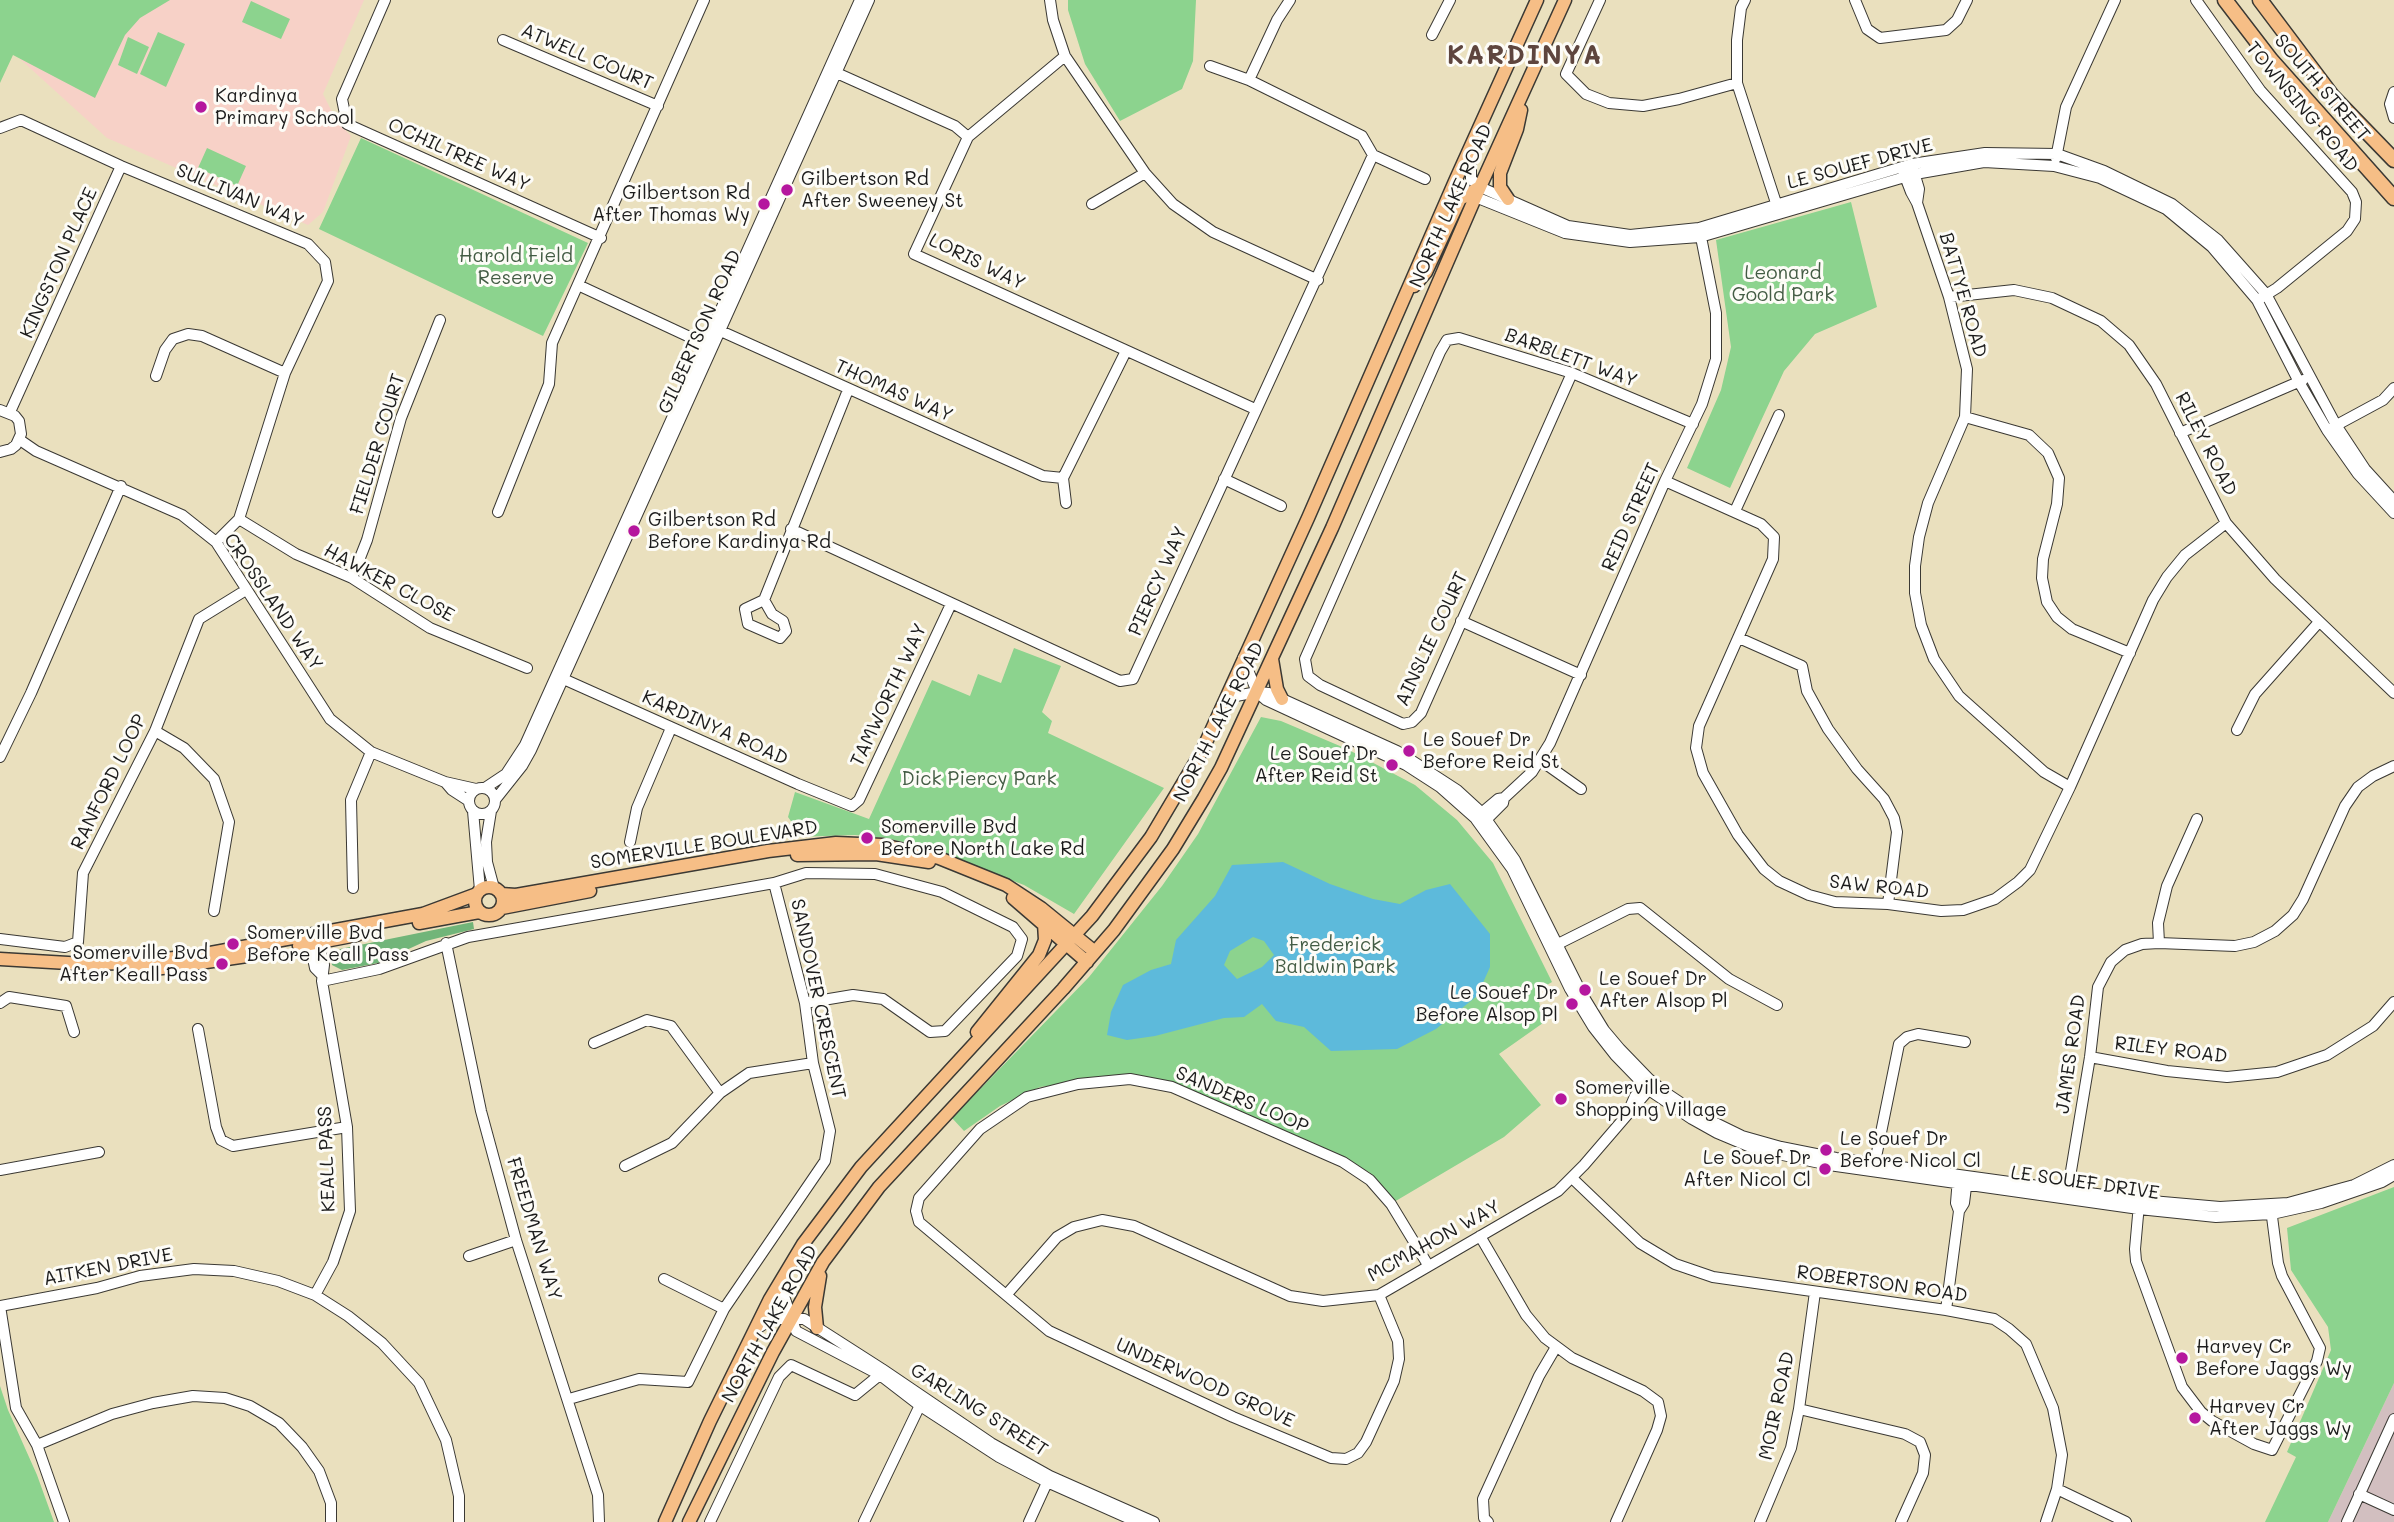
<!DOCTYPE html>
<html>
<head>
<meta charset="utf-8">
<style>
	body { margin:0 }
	canvas { display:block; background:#eae0be }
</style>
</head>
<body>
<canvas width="2394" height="1522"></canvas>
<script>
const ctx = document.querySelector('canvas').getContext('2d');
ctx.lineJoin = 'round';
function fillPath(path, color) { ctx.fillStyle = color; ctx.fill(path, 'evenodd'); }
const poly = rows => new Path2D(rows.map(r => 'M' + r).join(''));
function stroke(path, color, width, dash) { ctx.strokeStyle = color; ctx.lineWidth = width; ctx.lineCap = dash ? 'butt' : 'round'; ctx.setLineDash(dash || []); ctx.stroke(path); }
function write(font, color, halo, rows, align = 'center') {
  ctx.font = font + ' Mali,sans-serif'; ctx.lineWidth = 6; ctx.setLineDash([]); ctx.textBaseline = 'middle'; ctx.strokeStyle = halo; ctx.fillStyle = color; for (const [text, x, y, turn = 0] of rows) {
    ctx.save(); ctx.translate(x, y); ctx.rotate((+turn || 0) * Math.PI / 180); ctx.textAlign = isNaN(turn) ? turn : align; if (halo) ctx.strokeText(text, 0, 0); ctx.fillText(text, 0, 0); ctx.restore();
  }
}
fillPath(poly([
	[48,0,364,0,323,94,336,120,351,136,323,212,308,225,107,138,20,59]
]), '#f7d1c7');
fillPath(poly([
	[2394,1383,2394,1522,2328,1522]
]), '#d2bfc0');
fillPath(poly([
	[0,0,170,0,140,18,125,35,95,98,13,55,0,83],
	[1068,0,1196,0,1193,61,1182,89,1120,121,1085,64,1068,10],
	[251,1,290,19,281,39,242,22],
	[158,32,185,44,166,87,140,74],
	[128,37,149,47,137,74,118,65],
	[361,138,588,243,543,336,319,229],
	[207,148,246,166,237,186,198,168],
	[1851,202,1877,307,1815,334,1784,371,1730,488,1687,468,1721,390,1731,347,1716,240],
	[1014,648,1061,666,1042,712,1052,721,1048,733,1164,788,1074,914,1024,885,924,847,886,838,855,835,797,837,795,827,788,817,795,792,869,819,932,680,970,696,978,674,1001,683],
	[1261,717,1281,721,1347,749,1415,785,1457,820,1493,863,1552,982,1537,991,1543,1023,1499,1054,1541,1105,1504,1137,1394,1202,1369,1172,1174,1083,1131,1075,1040,1087,1000,1106,964,1131,952,1118,1089,977,1162,886,1198,834],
	[2394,1187,2394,1383,2328,1522,2265,1522,2296,1457,2287,1452,2331,1350,2328,1327,2291,1270,2287,1228],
	[0,1386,8,1410,37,1475,54,1522,0,1522]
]), '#8cd38e');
fillPath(poly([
	[473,922,474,929,426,941,378,963,342,970,332,965,331,959,340,949]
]), '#71b579');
fillPath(poly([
	[1283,862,1330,884,1373,899,1400,904,1426,890,1450,884,1490,934,1490,967,1477,996,1436,1029,1397,1049,1331,1051,1304,1027,1276,1021,1262,1004,1244,1017,1224,1018,1155,1036,1127,1040,1107,1035,1111,1012,1123,985,1151,970,1171,964,1176,940,1215,896,1232,865],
	[1253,937,1264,941,1274,955,1262,967,1237,979,1224,965,1230,951]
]), '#5dbadb');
const minor = poly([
	[385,0,342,99,347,124,601,238],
	[1050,0,1053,20,1065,56,1145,173,1173,204,1213,232,1318,280],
	[1600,0,1566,74,1586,94,1609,103,1643,106,1679,99,1737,83],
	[1745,0,1741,8,1737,40,1737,83,1778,209],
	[1855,0,1867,29,1880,38,1946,30,1957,20,1967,0],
	[2196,0,2260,90,2352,192,2356,202,2355,219,2347,231,2277,288,2261,298],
	[1432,35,1450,0],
	[503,40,658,106],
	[1065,56,968,137,914,254,1255,409],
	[1210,66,1249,80,1362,136,1373,155,1425,179],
	[830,70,955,126,968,137],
	[1249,80,1277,20,1290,0],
	[2394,92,2390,104,2394,118],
	[0,128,21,120,121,166,308,244,325,262,328,281,285,373,239,519,216,542],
	[1471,148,1471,179,1480,187,1568,226,1630,235,1699,228,1912,164,1985,153,2057,154,2104,171,2172,204,2218,240,2266,294,2336,425,2365,469,2394,501],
	[2056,158,2066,107,2115,0],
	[1913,169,1919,189,1917,203],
	[1903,171,1911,192,1917,203,1949,297,1967,369,1965,417,1928,503,1919,537,1915,566,1915,593,1921,625,1934,659,1959,696,2044,772,2070,787],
	[1456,179,1468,194,1565,233,1630,242,1700,237,1915,174,1984,162,2054,166,2100,178,2166,209,2212,247,2257,300,2299,382,2327,430,2358,474,2394,513],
	[1092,204,1145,173],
	[578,285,709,346],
	[1949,297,2014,290,2052,298,2101,321,2129,345,2156,384,2226,523,2275,579,2394,693],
	[714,328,1043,476,1063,478],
	[1572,373,1421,713,1412,722,1403,724,1320,685,1308,676,1305,659,1440,352,1447,340,1459,338,1572,373,1693,424],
	[156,376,165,350,173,339,188,334,202,336,285,373],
	[0,410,15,416,19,421,21,434,16,445,11,449,0,452],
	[10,412,121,166],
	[1965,417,2029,435,2048,453,2059,478,2057,504,2043,559,2042,578,2047,602,2057,617,2072,629,2130,653],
	[2333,427,2383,400,2394,388],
	[2180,433,2303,380],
	[20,440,36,451,182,515,216,542,330,719,371,752,445,782,476,789],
	[1224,479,1281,506],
	[1665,481,1761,524,1774,537,1773,559,1699,726,1696,748,1703,773,1738,835,1764,869,1779,881,1809,895,1835,902,1888,904,1941,911,1963,910,1995,899,2018,882,2030,870,2070,787,2153,600,2167,577,2185,555,2226,523],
	[1066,503,1063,478,1126,351],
	[1735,511,1779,415],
	[498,512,549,384,552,343,704,0],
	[239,519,296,554,352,578,430,628,527,668],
	[791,529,1120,681,1133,679,1373,155],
	[352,578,367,540,401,418,440,320],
	[764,600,745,609,748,624,780,638,786,631,783,621,772,614,764,600,848,390],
	[1461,621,1581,675],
	[1739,638,1802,666,1807,691,1828,729,1857,769,1884,799,1894,818,1897,832,1888,904],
	[1243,658,1257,692,1266,700,1406,765,1440,787,1475,818,1512,869,1570,989,1593,1027,1615,1055,1649,1090,1692,1119,1717,1133,1755,1149,1829,1165,2139,1209,2216,1217,2272,1214,2321,1203,2382,1182,2394,1175],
	[559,677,798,784,852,806,859,800,951,604],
	[1224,705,1236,696,1257,692,1269,693,1397,751,1457,790,1481,812,1515,860,1582,994,1604,1030,1620,1049,1649,1079,1666,1093,1699,1115,1742,1136,1781,1147,1836,1158,2140,1200,2220,1207,2288,1203,2354,1185,2394,1165],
	[2237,730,2255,694,2319,622],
	[155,731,184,748,214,779,229,822,214,911],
	[0,757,31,693,121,486],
	[1540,760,1581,789],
	[446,783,452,790,469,801],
	'469 801a13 13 0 1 1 26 0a13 13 0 1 1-26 0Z',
	[485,788,506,774,525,745,860,0],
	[495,800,522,766,531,750,869,0],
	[473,811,480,890],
	[491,811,486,842,487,862,494,888],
	[1479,815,1498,799,1504,798],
	[1483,823,1503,803,1504,798,1532,772,1550,743,1665,481,1702,404,1716,359,1716,313,1700,232],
	[630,842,637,808,671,728],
	[774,883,806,873,875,874,942,892,1013,927,1022,939,1017,956,945,1031,930,1032,883,999,853,995,805,1003],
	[353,888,351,800,371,752],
	[0,939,65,947,78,942,83,873,155,731,199,619,246,590],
	[309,939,315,968,321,974],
	[446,943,481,1111,516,1240,598,1495,599,1522],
	[2159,943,2158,923,2167,886,2197,819],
	[1552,947,1628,909,1640,908,1729,979,1777,1005],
	[322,981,379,969,468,937,774,883,805,1003,813,1063,830,1131,825,1161,724,1309,688,1382,639,1379,569,1399],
	[0,1003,9,997,66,1006,74,1032],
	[198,1029,216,1127,221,1140,233,1146,347,1127],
	[594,1043,647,1020,671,1026,720,1093],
	[2090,1057,2167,1071,2227,1077,2277,1072,2327,1055,2373,1026,2394,1002],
	[1629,1110,1635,1096,1647,1081],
	[625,1166,672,1143,720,1093,749,1073,813,1063],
	[1874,1167,1899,1044,1907,1037,1918,1034,1965,1042],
	[0,1170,99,1152],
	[1572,1178,1640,1243,1675,1264,1713,1277,1946,1310,1994,1319,2009,1329,2026,1344,2053,1408,2062,1455,2057,1489,2046,1522],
	[1958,1178,1956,1203,1959,1211],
	[2067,1195,2090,1057,2098,987,2111,962,2125,950,2142,944,2159,943,2235,946,2254,942,2275,931,2293,915,2303,899,2345,806,2358,787,2373,776,2394,766],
	[2139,1204,2135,1249,2136,1261,2182,1387,2201,1412,2212,1421,2254,1444,2272,1450,2317,1361,2320,1348,2282,1276,2278,1263,2271,1209],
	[1480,1236,1526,1315,1545,1338,1572,1358,1643,1391,1658,1402,1661,1416,1657,1430,1616,1522],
	[469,1256,516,1240],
	[664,1279,724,1309],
	[782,1279,784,1296,796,1331,880,1375,919,1405,999,1457,1047,1482,1137,1522],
	[1007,1294,1057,1237,1074,1227,1102,1220,1134,1226,1290,1296,1323,1301,1379,1295,1558,1191,1584,1165,1652,1086],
	[315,1295,333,1262,350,1211,347,1127,322,981,324,965,317,935],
	[1379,1295,1398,1341,1399,1359,1394,1381,1366,1442,1358,1453,1346,1459,1331,1458,1233,1417,1049,1331,919,1222,916,1211,919,1198,980,1129,1027,1097,1078,1084,1130,1079,1172,1087,1343,1162,1370,1180,1391,1204,1428,1265],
	[0,1306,97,1288,140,1276,194,1269,234,1271,278,1281,315,1295,348,1316,382,1343,419,1383,446,1440,459,1496,459,1522],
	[0,1306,16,1408,37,1445,64,1522],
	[1946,1310,1959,1211,1964,1203,1967,1179],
	[755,1330,772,1319,804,1319,882,1369,991,1443,1050,1476,1154,1522],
	[1799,1409,1905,1434,1920,1442,1925,1455,1923,1473,1901,1522],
	[37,1445,112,1414,153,1403,193,1396,225,1398,250,1406,279,1423,302,1447,319,1471,331,1503,331,1522],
	[2057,1489,2126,1522],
	[2359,1494,2394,1510],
	[710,1522,779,1377,791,1365,855,1395,882,1373],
	[864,1522,922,1401],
	[1029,1522,1050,1476],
	[1488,1522,1484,1518,1483,1499,1539,1376,1556,1347],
	[1760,1522,1791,1448,1799,1409,1815,1292],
	[2347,1522,2394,1419]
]);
const major = poly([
	[1508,199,1500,187,1500,173,1517,129,1521,110],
	[1414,286,1426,272,1460,199,1480,187],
	[1272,659,1277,689,1282,699],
	[797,855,876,854,929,862],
	'475 901a14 14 0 1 1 28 0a14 14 0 1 1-28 0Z',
	[501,894,516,895,768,851,836,843,883,845,939,858,1006,885,1041,908,1095,952],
	[1013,898,1087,962],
	[502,908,590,891],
	[419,923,479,912],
	[299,946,357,935],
	[0,959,85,964,125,963,194,956,423,914,477,894],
	[133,971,172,967,247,956],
	[977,1032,1039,955,1045,940,1044,923],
	[817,1328,815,1307,820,1276],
	[665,1522,710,1421,770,1299,803,1244,861,1167,1092,916,1151,837,1202,751,1308,518,1456,179,1537,0],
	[689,1522,773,1352,823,1262,879,1187,1063,989,1114,930,1173,849,1204,798,1221,768,1332,528,1475,198,1565,0]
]);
const highway = poly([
	[2225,0,2271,60,2394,198],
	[2260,0,2333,97,2394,160]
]);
stroke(minor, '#3b3934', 12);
stroke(major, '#3b3934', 15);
stroke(highway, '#3b3934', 17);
stroke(minor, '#fff', 10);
stroke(major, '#f6be86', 12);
stroke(highway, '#f6be86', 14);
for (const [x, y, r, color] of [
	[201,107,7,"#b5179e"],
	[787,190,7,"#b5179e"],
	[764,204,7,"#b5179e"],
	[634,531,7,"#b5179e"],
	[1409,751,7,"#b5179e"],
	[1392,765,7,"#b5179e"],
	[867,838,7,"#b5179e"],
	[233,944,7,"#b5179e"],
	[222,964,7,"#b5179e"],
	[1585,990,7,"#b5179e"],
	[1572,1004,7,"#b5179e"],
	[1561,1099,7,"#b5179e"],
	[1826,1150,7,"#b5179e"],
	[1825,1169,7,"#b5179e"],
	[2182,1358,7,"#b5179e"],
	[2195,1418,7,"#b5179e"]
]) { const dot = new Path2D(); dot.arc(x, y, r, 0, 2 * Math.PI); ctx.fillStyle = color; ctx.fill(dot); stroke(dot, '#fdfcf7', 2.5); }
write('19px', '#1c1c1c', '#fdfcf7', [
	["ATWELL COURT",587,57,23],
	["SOUTH STREET",2322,88,49],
	["TOWNSING ROAD",2302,107,50],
	["OCHILTREE WAY",459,155,24],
	["LE SOUEF DRIVE",1860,164,-15],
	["SULLIVAN WAY",240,196,23],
	["NORTH LAKE ROAD",1451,206,-66],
	["LORIS WAY",977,262,26],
	["KINGSTON PLACE",59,263,-66],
	["BATTYE ROAD",1963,295,74],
	["GILBERTSON ROAD",700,332,-66],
	["BARBLETT WAY",1571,358,20],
	["THOMAS WAY",894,391,24],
	["FIELDER COURT",378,444,-73],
	["RILEY ROAD",2206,444,63],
	["REID STREET",1631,517,-66],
	["PIERCY WAY",1158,581,-66],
	["HAWKER CLOSE",389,583,28],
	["CROSSLAND WAY",273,602,56],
	["AINSLIE COURT",1432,639,-65],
	["TAMWORTH WAY",889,695,-65],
	["NORTH LAKE ROAD",1219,722,-63],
	["KARDINYA ROAD",715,728,24],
	["RANFORD LOOP",109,782,-64],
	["SOMERVILLE BOULEVARD",704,845,-9],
	["SAW ROAD",1879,887,6],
	["SANDOVER CRESCENT",818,999,78],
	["RILEY ROAD",2171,1050,7],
	["JAMES ROAD",2071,1054,-82],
	["SANDERS LOOP",1242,1100,23],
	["KEALL PASS",327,1159,-92],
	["LE SOUEF DRIVE",2085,1183,8],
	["FREEDMAN WAY",534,1229,73],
	["MCMAHON WAY",1434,1241,-29],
	["AITKEN DRIVE",108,1267,-11],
	["ROBERTSON ROAD",1882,1284,8],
	["NORTH LAKE ROAD",770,1324,-61],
	["UNDERWOOD GROVE",1205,1383,24],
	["MOIR ROAD",1777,1406,-78],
	["GARLING STREET",979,1410,32]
]);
write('19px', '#1c1c1c', '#fdfcf7', [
	["Kardinya",215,96],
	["Primary School",215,118],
	["Gilbertson Rd",801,179],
	["After Sweeney St",801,201],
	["Gilbertson Rd",750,193,"right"],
	["After Thomas Wy",750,215,"right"],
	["Gilbertson Rd",648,520],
	["Before Kardinya Rd",648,542],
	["Le Souef Dr",1423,740],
	["Before Reid St",1423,762],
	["Le Souef Dr",1378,754,"right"],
	["After Reid St",1378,776,"right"],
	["Somerville Bvd",881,827],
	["Before North Lake Rd",881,849],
	["Somerville Bvd",247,933],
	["Before Keall Pass",247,955],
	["Somerville Bvd",208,953,"right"],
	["After Keall Pass",208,975,"right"],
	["Le Souef Dr",1599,979],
	["After Alsop Pl",1599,1001],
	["Le Souef Dr",1558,993,"right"],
	["Before Alsop Pl",1558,1015,"right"],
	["Somerville",1575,1088],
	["Shopping Village",1575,1110],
	["Le Souef Dr",1840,1139],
	["Before Nicol Cl",1840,1161],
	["Le Souef Dr",1811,1158,"right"],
	["After Nicol Cl",1811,1180,"right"],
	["Harvey Cr",2196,1347],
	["Before Jaggs Wy",2196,1369],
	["Harvey Cr",2209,1407],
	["After Jaggs Wy",2209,1429]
], 'left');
write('19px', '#435c44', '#fdfcf7', [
	["Harold Field",516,256],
	["Reserve",516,278],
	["Leonard",1783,273],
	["Goold Park",1783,295],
	["Dick Piercy Park",979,779],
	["Frederick",1335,945],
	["Baldwin Park",1335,967]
]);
ctx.letterSpacing = '2px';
write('bold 26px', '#5e453e', '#fdfcf7', [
	["KARDINYA",1525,56]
]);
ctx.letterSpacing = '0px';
</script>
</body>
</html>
